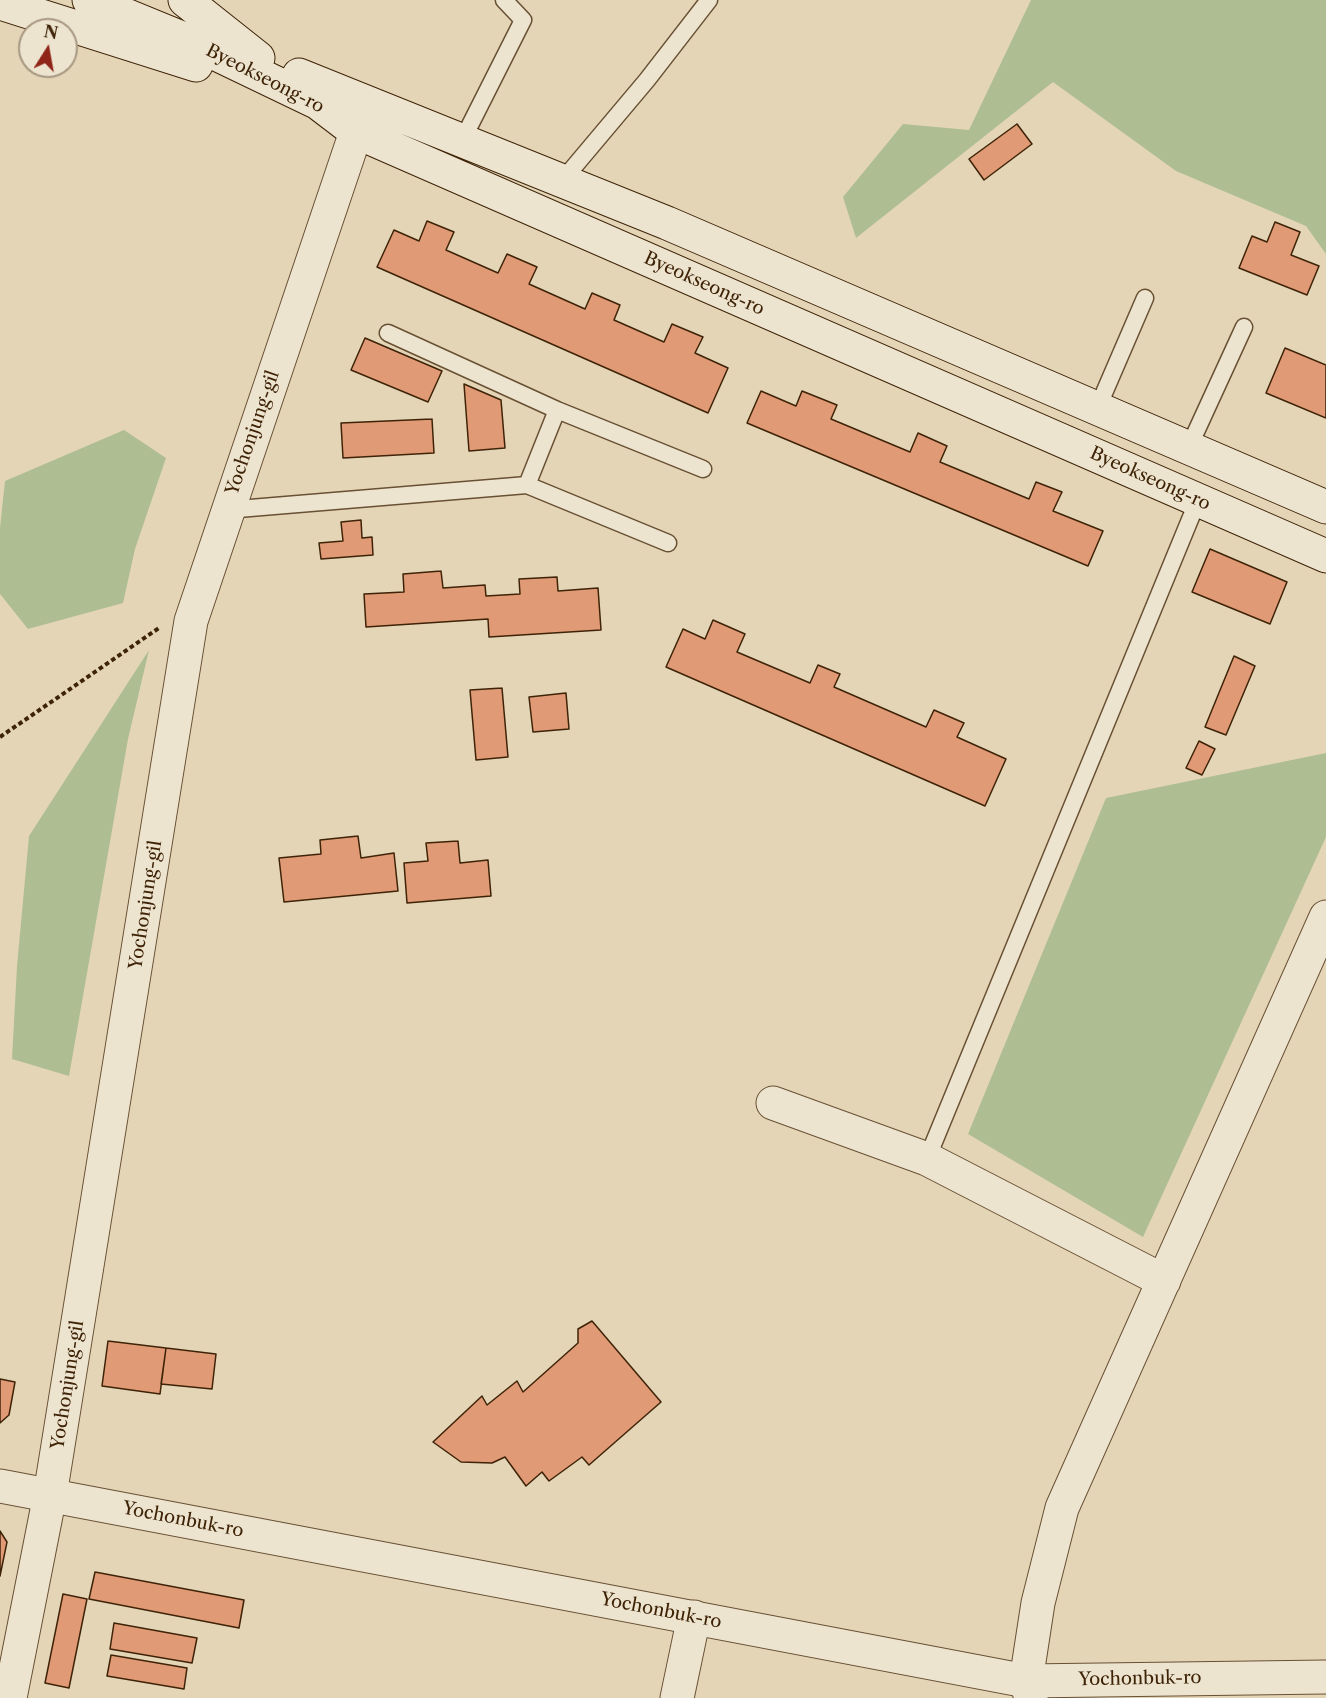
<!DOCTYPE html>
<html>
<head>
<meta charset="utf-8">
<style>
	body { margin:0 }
	#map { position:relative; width:1326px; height:1698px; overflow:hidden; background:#e4d5b7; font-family:"Libre Caslon Text",serif }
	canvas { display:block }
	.north { position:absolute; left:18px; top:18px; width:60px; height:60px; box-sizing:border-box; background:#ede4d0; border:2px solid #a79780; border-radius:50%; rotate:11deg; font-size:16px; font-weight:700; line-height:24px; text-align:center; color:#3e2307 }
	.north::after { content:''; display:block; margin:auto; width:21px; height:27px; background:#8f2418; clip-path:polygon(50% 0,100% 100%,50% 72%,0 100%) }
</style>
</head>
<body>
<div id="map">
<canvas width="1326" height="1698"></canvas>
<div class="north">N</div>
</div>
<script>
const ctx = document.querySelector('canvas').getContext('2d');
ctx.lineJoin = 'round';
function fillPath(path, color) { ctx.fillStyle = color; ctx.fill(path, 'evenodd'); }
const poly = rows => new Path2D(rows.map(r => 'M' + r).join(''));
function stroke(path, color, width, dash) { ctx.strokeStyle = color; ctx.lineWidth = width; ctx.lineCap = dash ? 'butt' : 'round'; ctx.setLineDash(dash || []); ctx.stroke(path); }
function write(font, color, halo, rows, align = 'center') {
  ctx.font = font + ' "Libre Caslon Text",serif'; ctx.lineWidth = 6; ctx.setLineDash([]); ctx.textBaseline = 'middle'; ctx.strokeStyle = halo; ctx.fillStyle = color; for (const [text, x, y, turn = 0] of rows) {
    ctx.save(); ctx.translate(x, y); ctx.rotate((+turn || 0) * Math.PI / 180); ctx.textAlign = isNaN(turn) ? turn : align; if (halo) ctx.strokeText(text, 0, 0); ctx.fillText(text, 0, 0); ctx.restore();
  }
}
fillPath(poly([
	[1031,0,1326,0,1326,254,1306,226,1176,171,1053,82,856,238,843,197,903,124,969,130],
	[124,430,166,458,135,549,123,603,28,629,0,594,0,528,5,481],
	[149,650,128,739,69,1076,12,1059,17,966,29,836],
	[1326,753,1326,837,1143,1237,968,1134,1106,798]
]), '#afbe92');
const building = poly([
	[1017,124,1032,144,984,180,969,159,1017,124],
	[427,221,454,232,446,250,498,273,507,254,537,267,529,284,585,309,592,293,620,305,614,320,664,342,672,324,703,337,695,353,728,368,708,413,377,267,394,230,419,241,427,221],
	[1275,222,1300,232,1291,255,1319,266,1307,295,1239,268,1252,236,1267,242,1275,222],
	[365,338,442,371,428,402,351,370,365,338],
	[1285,348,1326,365,1326,418,1266,393,1285,348],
	[464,384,501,400,505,448,469,451,464,384],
	[761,391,796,406,802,391,837,405,831,419,910,452,918,433,947,446,940,462,1029,499,1036,482,1062,492,1053,511,1103,531,1088,566,747,423,761,391],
	[432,419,434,453,343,458,341,423,432,419],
	[361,520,362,538,372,537,373,555,321,559,319,543,343,541,341,522,361,520],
	[1210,549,1287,582,1270,624,1192,592,1210,549],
	[441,571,443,588,485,585,486,596,520,594,519,579,557,577,558,591,598,588,601,630,489,637,488,619,366,627,364,594,404,592,403,574,441,571],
	[713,620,745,634,737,652,810,683,818,665,840,674,834,687,926,727,934,710,964,723,957,737,1006,759,985,806,666,667,683,629,705,639,713,620],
	[1234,656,1255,666,1226,735,1205,727,1234,656],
	[502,688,508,757,476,760,470,690,502,688],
	[566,693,569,729,533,732,529,697,566,693],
	[1199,741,1215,749,1202,775,1186,768,1199,741],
	[358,836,361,858,394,853,398,891,284,902,279,858,321,854,320,840,358,836],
	[458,841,460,863,488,860,491,896,407,903,404,863,428,861,426,843,458,841],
	[592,1321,661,1402,589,1465,582,1457,549,1481,542,1472,526,1486,505,1457,492,1463,461,1462,433,1442,482,1396,487,1405,517,1381,523,1392,578,1343,578,1329,592,1321],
	[108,1341,166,1348,160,1394,102,1386,108,1341],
	[166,1348,216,1354,212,1389,161,1384,166,1348],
	[0,1379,15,1382,9,1415,0,1423,0,1379],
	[0,1531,7,1542,0,1576,0,1531],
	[95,1572,244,1600,239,1628,89,1599,95,1572],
	[63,1594,87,1599,69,1688,45,1683,63,1594],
	[114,1623,197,1638,192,1663,110,1649,114,1623],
	[111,1655,187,1668,184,1689,107,1676,111,1655]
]);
fillPath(building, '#e19a76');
stroke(building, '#3e2307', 1.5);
const service = poly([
	[462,141,523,20,504,0],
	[562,181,647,80,709,0],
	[388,333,557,410,527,485],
	[1098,407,1145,298],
	[557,410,703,469],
	[1189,447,1244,327],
	[226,510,527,485,668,543],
	[927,1159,1198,500]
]);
const minor = poly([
	[773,1103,927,1159,1164,1281],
	[10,1698,50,1495,191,621,356,132],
	[677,1698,694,1617],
	[1031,1698,1026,1681,1038,1603,1062,1508,1326,917]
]);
const tertiary = poly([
	[0,1486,1026,1681,1326,1677]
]);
const secondary = poly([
	[89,0,189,41,318,103,356,132,1326,556],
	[185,0,258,58],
	[0,3,196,65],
	[299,75,667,223,1326,507]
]);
stroke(service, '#685033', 19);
stroke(minor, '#685033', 35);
stroke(tertiary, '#685033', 35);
stroke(secondary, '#3e2307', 35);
stroke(poly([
	[0,737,159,628]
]), '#3e2307', 4, [4.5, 3]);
stroke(service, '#ede4d0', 16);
stroke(minor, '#ede4d0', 33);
stroke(tertiary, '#ede4d0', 33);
stroke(secondary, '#ede4d0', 33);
write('18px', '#3e2307', '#ede4d0', [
	["Byeokseong-ro",265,79,27],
	["Byeokseong-ro",704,284,24],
	["Yochonjung-gil",253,433,-71],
	["Byeokseong-ro",1150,479,24],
	["Yochonjung-gil",146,905,-81],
	["Yochonjung-gil",68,1385,-81],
	["Yochonbuk-ro",183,1520,11],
	["Yochonbuk-ro",661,1611,11],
	["Yochonbuk-ro",1140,1679,-1]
]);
</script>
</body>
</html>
